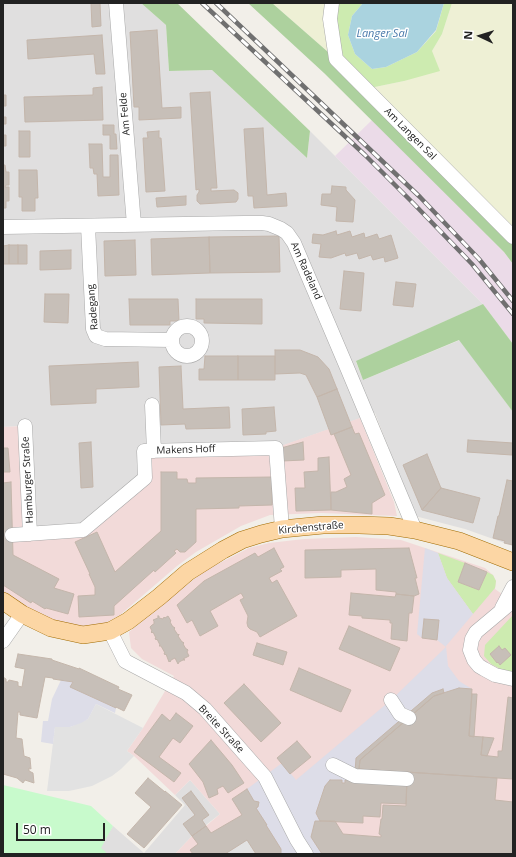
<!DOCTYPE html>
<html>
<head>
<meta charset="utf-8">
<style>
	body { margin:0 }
	#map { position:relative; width:516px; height:857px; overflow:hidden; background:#f2efe9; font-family:"Open Sans",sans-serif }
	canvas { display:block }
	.frame { position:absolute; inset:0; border:4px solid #222; pointer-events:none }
	.north { position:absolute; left:460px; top:16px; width:40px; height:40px; -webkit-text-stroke:3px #fff; paint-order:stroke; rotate:274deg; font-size:11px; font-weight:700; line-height:16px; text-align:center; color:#222 }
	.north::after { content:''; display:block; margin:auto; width:14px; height:18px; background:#222; clip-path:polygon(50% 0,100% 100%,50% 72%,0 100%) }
	.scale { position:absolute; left:16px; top:823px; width:89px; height:18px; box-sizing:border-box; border:2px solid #222; border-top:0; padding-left:5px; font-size:12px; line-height:14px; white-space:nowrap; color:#222; -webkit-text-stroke:3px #fff; paint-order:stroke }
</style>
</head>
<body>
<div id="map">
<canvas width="516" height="857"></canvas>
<div class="frame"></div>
<div class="north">N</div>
<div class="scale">50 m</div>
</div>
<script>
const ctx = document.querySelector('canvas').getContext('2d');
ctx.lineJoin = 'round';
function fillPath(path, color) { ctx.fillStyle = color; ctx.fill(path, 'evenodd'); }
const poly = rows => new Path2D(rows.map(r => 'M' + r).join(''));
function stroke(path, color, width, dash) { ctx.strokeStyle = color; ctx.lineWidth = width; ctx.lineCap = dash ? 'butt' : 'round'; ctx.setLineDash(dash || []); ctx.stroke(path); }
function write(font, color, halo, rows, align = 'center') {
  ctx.font = font + ' "Open Sans",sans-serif'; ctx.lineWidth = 3; ctx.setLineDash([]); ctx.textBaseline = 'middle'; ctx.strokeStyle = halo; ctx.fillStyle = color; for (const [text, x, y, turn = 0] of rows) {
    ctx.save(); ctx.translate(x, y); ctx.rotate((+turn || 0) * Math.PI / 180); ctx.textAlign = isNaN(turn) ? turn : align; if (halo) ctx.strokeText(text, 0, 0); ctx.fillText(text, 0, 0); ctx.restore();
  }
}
fillPath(poly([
	[3,3,141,3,166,25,169,71,212,70,307,158,310,131,483,304,356,362,363,380,460,340,513,412,513,546,465,529,415,516,375,413,276,448,145,478,83,530,30,534,25,426,3,427],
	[190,780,220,814,192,836,175,854,95,854,113,826,144,853,185,805,175,795]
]), '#e0dfdf');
fillPath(poly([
	[360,418,394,502,397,516,321,513,270,515,241,526,196,552,177,566,120,615,106,623,84,628,65,626,25,607,3,592,3,427,25,426,30,534,83,530,145,478,144,451,275,448],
	[356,537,401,540,485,568,493,575,496,581,495,589,513,602,513,854,175,854,192,836,206,826,220,814,190,780,175,795,134,756,127,751,143,728,174,676,142,659,131,648,129,632,204,571,249,548,269,543,304,539]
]), '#f2dad9');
fillPath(poly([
	[372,120,504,252,513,264,513,344,483,304,335,156]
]), '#ebdbe8');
fillPath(poly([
	[272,3,332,3,336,59],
	[452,3,513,3,513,237,365,89,404,81,432,51,442,34]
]), '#eef0d5');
fillPath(poly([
	[332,3,363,3,352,16,348,35,355,54,372,69,386,67,417,52,436,31,444,3,452,3,442,34,432,51,440,71,404,81,365,89,336,59],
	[438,553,465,563,458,582,479,590,487,572,493,575,496,581,495,588,473,614,447,578],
	[513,615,513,672,504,671,491,664,484,656,485,645]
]), '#cdebb0');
fillPath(poly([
	[141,3,177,3,310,131,307,158,212,70,169,71,166,25],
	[248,3,272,3,336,59,513,237,513,264,504,252,324,73],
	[483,304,513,344,513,412,459,340,363,380,356,361]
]), '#add19e');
fillPath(poly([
	[3,785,91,806,113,826,101,848,106,852,105,854,3,854]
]), '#c8facc');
fillPath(poly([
	[96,704,143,728,127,751,134,756,121,769,112,776,92,786,69,791,47,791,55,727,70,727,88,719],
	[247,840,256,854,225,854]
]), '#e2e2e2');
fillPath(poly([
	[425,548,438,553,447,578,473,614,446,646,448,666,459,681,472,689,459,688,359,769,345,783,330,780,325,786,316,813,320,821,315,821,311,837,322,854,281,854,281,849,266,825,267,825,256,808,258,807,259,802,254,801,247,789,282,763,296,780,391,700,446,647,437,640,439,620,424,619,422,638,417,634],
	[61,680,73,682,71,687,116,708,115,713,96,704,88,719,81,723,70,727,55,727,53,744,41,742,43,721,48,721,52,699]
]), '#dddde8');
fillPath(poly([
	[363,3,444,3,436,30,417,52,386,67,372,69,355,54,348,35,352,16]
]), '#aad3df');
const building = poly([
	[91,3,100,3,101,26,92,27,91,3],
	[157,30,162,108,181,107,181,118,139,120,139,107,134,107,130,32,157,30],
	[102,35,105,74,96,74,94,54,28,59,27,40,102,35],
	[102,87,103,120,25,122,24,97,93,95,93,88,102,87],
	[210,92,217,188,211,188,211,191,234,190,238,193,238,199,236,202,200,204,197,201,197,195,199,192,199,189,196,190,190,93,210,92],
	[3,95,6,95,6,106,3,106,3,117,6,117,6,124,3,124,3,135,6,135,6,146,3,146,3,95],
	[103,125,114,125,114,134,116,134,117,149,110,149,110,135,103,135,103,125],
	[263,128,267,195,286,193,287,206,254,208,253,196,248,196,244,129,263,128],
	[19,131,30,131,30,157,19,157,19,131],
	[159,131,159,138,161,138,165,191,146,192,143,138,148,138,147,132,159,131],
	[89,144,102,144,103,177,110,177,110,155,118,155,119,195,98,196,97,174,94,174,93,168,90,168,89,144],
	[3,165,5,165,6,172,9,172,9,185,6,185,5,187,9,187,9,201,6,201,6,208,3,208,3,165],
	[19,170,37,170,38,198,35,198,35,211,22,211,22,197,19,197,19,170],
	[332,186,346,187,346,190,355,200,353,222,336,221,337,207,321,205,322,194,331,194,332,186],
	[186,196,186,205,157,207,156,198,186,196],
	[336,231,337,235,350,231,352,237,364,233,365,238,377,234,379,239,391,235,398,258,385,262,384,257,373,260,371,255,359,259,357,253,346,256,345,253,331,258,319,257,321,244,312,243,313,234,323,235,336,231],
	[279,236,280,272,210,273,209,237,279,236],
	[209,237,210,273,152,275,151,239,209,237],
	[135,240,136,275,105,276,104,241,135,240],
	[9,245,18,245,18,264,9,264,9,245],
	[9,245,9,264,3,264,3,246,9,245],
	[18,245,27,245,27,264,18,264,18,245],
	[71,250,71,269,40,270,40,251,71,250],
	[344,271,364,273,361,311,340,309,344,271],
	[396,282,416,284,413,307,393,305,396,282],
	[45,294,69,294,68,323,44,322,45,294],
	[129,299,178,299,179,321,170,321,170,325,130,325,129,299],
	[196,299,262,299,262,324,204,323,204,319,196,319,196,299],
	[275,350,300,350,318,357,329,369,337,389,317,397,306,375,300,373,275,374,275,350],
	[205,356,238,356,238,380,199,380,199,369,204,369,205,356],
	[238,356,275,356,275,380,238,380,238,356],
	[138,362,139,387,96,389,96,403,51,405,49,366,138,362],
	[181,366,183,409,229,407,230,428,186,429,185,424,161,425,159,367,181,366],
	[337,389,352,427,331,435,317,397,337,389],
	[274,407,276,431,266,432,266,434,243,435,242,409,274,407],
	[352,427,355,434,359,433,385,495,372,503,372,514,331,510,331,492,336,492,347,487,344,479,351,475,334,434,352,427],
	[468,440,513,443,512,455,467,452,468,440],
	[91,442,93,487,81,488,79,443,91,442],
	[303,442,304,460,282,461,281,448,303,442],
	[3,448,8,448,10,472,3,472,3,448],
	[427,454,441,488,422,510,403,465,427,454],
	[329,457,331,510,296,511,295,488,305,488,304,472,318,471,318,458,329,457],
	[161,472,177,472,177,479,187,479,188,483,196,483,196,478,272,477,272,505,239,506,239,508,196,509,196,542,185,552,180,552,177,549,174,551,176,553,155,572,154,570,114,606,114,615,79,617,78,596,95,595,95,587,89,574,90,574,75,542,97,532,115,572,161,531,161,472],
	[507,480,513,481,513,545,504,543,505,541,493,538,498,516,499,516,507,480],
	[11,482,13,555,59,579,54,588,74,594,68,614,46,608,45,609,32,601,31,603,3,585,3,483,11,482],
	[441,488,480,498,473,523,422,510,441,488],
	[274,548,284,567,280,569,282,571,269,578,272,583,277,580,297,616,260,637,257,632,250,629,248,627,247,623,248,616,240,600,244,598,241,593,210,611,218,626,200,636,192,620,187,623,177,605,204,581,255,553,258,557,274,548],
	[409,548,417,578,415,578,419,594,414,596,396,594,396,592,376,590,376,569,341,570,341,577,305,578,305,550,409,548],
	[465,563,487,572,479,590,458,582,465,563],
	[351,593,395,597,396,594,414,596,412,613,409,613,407,641,391,639,392,623,390,623,390,620,362,618,362,616,349,615,351,593],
	[158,616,159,616,159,618,163,619,164,617,165,618,168,616,171,621,170,622,173,627,174,627,175,628,174,629,178,635,179,634,179,635,178,636,182,642,183,642,184,643,183,644,186,649,187,649,188,650,187,652,189,656,183,659,185,660,183,660,179,662,178,664,175,658,171,660,170,662,170,661,169,662,166,654,165,655,164,653,165,653,161,646,159,646,160,645,157,639,156,640,155,638,156,638,153,632,152,633,151,632,152,631,150,627,152,625,154,624,154,621,153,620,158,618,158,616],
	[424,619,439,620,437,640,422,638,424,619],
	[349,626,400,648,390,671,339,649,349,626],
	[257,643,287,652,283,665,253,655,257,643],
	[499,646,502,650,505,648,511,655,500,665,498,662,497,663,490,654,499,646],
	[18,654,52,659,52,660,79,669,79,668,119,687,118,689,132,695,124,711,116,707,116,708,70,687,73,682,53,679,53,678,45,677,37,718,20,715,20,712,18,712,16,738,22,739,24,756,30,758,31,769,29,768,29,771,33,773,34,783,25,780,23,783,17,778,3,774,3,677,6,679,6,682,8,682,9,680,18,682,18,686,22,687,25,669,15,667,18,654],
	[299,668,351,690,341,712,290,690,299,668],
	[244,684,281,723,261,742,224,703,244,684],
	[459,688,472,689,469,736,483,737,481,755,498,757,498,751,502,751,508,697,513,698,513,779,359,769,360,760,434,696,459,688],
	[443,689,444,693,434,696,360,760,359,769,399,772,355,772,356,758,432,693,443,689],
	[472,694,477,694,474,737,469,736,472,694],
	[176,713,193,726,180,743,173,738,159,757,181,773,174,782,134,752,162,714,170,721,176,713],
	[483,737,494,738,487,756,481,755,483,737],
	[211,740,232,765,244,783,228,793,223,786,217,789,218,794,209,798,203,782,189,764,211,740],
	[297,741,311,757,290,774,277,758,297,741],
	[407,772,497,778,495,800,513,802,513,854,322,854,311,837,315,821,335,821,343,834,381,837,381,835,379,834,381,819,382,819,383,805,406,806,407,772],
	[148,778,165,792,165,791,182,805,144,848,127,834,151,807,135,793,148,778],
	[330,780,342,780,342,783,345,783,345,780,407,783,406,804,381,803,380,817,363,816,363,823,320,821,316,813,325,786,330,780],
	[247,789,254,801,259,802,258,807,256,808,267,825,266,825,281,849,281,854,256,854,247,840,225,854,193,854,190,850,198,844,192,836,206,826,211,833,242,815,232,799,247,789],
	[191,791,209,815,202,820,206,826,192,836,183,824,195,815,182,798,191,791]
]);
fillPath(building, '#c7bfb8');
stroke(building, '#c4b6ab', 1);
const minor = poly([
	[116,3,134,225],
	[332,3,330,19,336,59,513,237],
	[88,226,93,329,96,336,105,339,172,340],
	[3,227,244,223,262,223,269,224,281,229,287,233,294,243,348,370,415,530],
	'172 341a15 15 0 1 1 30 0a15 15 0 1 1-30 0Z',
	[152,405,154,451],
	[25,426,30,534],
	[12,535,83,530,145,478,144,451,276,448,282,529],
	[513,601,476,632,472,639,470,650,474,660,479,666,484,669,495,675,513,679],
	[502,608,513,587],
	[110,631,125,661,186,693,205,709,257,768,265,777,297,840,306,854],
	[3,641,22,614],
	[391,700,400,714,409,718],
	[333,765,355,776,407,779]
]);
const major = poly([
	[3,601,22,614,51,628,83,635,110,631,128,621,159,597,188,572,223,550,242,540,261,534,282,529,323,525,359,525,389,526,415,530,459,541,513,562]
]);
stroke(minor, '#a9a9a9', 15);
stroke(major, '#a06b00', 18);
stroke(minor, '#fff', 14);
stroke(major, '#fcd6a4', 17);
const rail = poly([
	[202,3,365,155,414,204,472,264,513,314],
	[216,3,420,197,479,259,513,301]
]);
stroke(rail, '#707070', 4.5);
stroke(rail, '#fff', 3, [9]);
write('10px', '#222', '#fff', [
	["Am Felde",125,114,-95],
	["Am Langen Sal",410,134,45],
	["Am Radeland",306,271,66],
	["Radegang",93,307,-95],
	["Makens Hoff",186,450,-2],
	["Hamburger Straße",28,480,-93],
	["Kirchenstraße",311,528,-5],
	["Breite Straße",221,729,47]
]);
write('italic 11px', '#4a7aab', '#fff', [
	["Langer Sal",382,34]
]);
</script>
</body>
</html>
